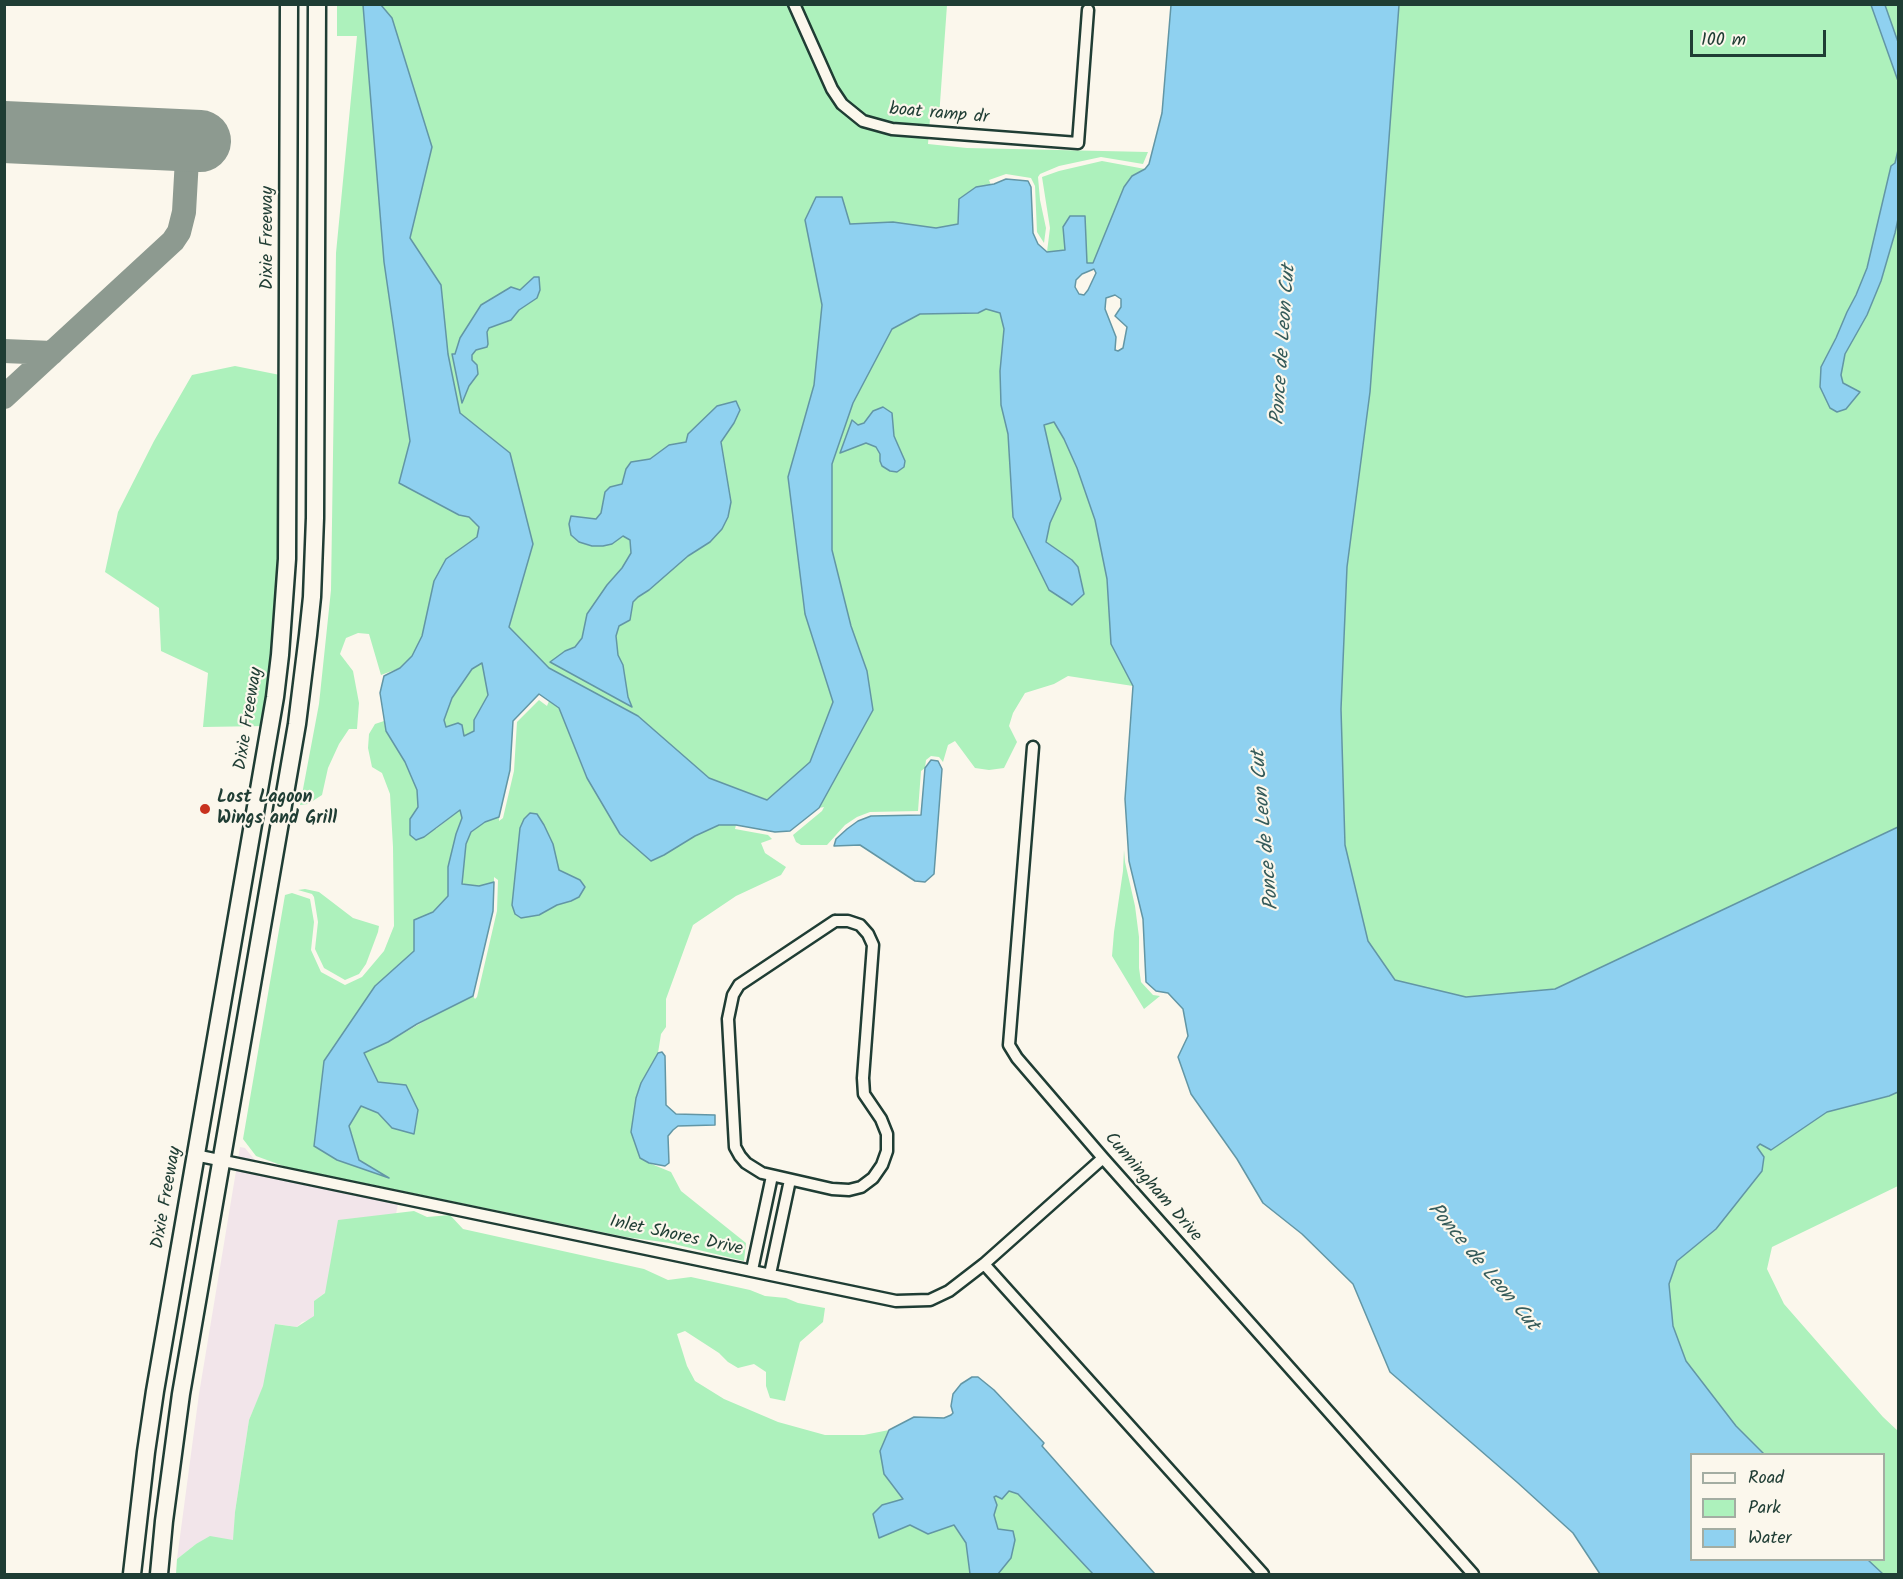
<!DOCTYPE html>
<html>
<head>
<meta charset="utf-8">
<style>
	body { margin:0 }
	#map { position:relative; width:1903px; height:1579px; overflow:hidden; background:#fbf7ec; font-family:Kalam,sans-serif }
	canvas { display:block }
	.frame { position:absolute; inset:0; border:6px solid #1f3d34; pointer-events:none }
	.legend { position:absolute; left:1690px; top:1453px; width:195px; height:108px; box-sizing:border-box; background:#fbf7ec; border:2px solid #a3ada2; margin:0; padding:8px 10px; list-style:none; font-size:18px; color:#1f3d34 }
	.legend li { display:flex; align-items:center; gap:12px; height:30px }
	.legend b { width:30px; border:2px solid #a3ada2 }
	.scale { position:absolute; left:1690px; top:30px; width:136px; height:27px; box-sizing:border-box; border:3px solid #1f3d34; border-top:0; padding-left:8px; font-size:18px; line-height:21px; white-space:nowrap; color:#1f3d34; -webkit-text-stroke:4px #fbf7ec; paint-order:stroke }
</style>
</head>
<body>
<div id="map">
<canvas width="1903" height="1579"></canvas>
<div class="frame"></div>
<ul class="legend">
<li><b style="height:8px;background:#fbf7ec"></b>Road</li>
<li><b style="height:16px;background:#adf1bc"></b>Park</li>
<li><b style="height:16px;background:#8fd1f0"></b>Water</li>
</ul>
<div class="scale">100 m</div>
</div>
<script>
const ctx = document.querySelector('canvas').getContext('2d');
ctx.lineJoin = 'round';
function fillPath(path, color) { ctx.fillStyle = color; ctx.fill(path, 'evenodd'); }
const poly = rows => new Path2D(rows.map(r => 'M' + r).join(''));
function stroke(path, color, width, dash) { ctx.strokeStyle = color; ctx.lineWidth = width; ctx.lineCap = dash ? 'butt' : 'round'; ctx.setLineDash(dash || []); ctx.stroke(path); }
function write(font, color, halo, rows, align = 'center') {
  ctx.font = font + ' Kalam,sans-serif'; ctx.lineWidth = 4.5; ctx.setLineDash([]); ctx.textBaseline = 'middle'; ctx.strokeStyle = halo; ctx.fillStyle = color; for (const [text, x, y, turn = 0] of rows) {
    ctx.save(); ctx.translate(x, y); ctx.rotate((+turn || 0) * Math.PI / 180); ctx.textAlign = isNaN(turn) ? turn : align; if (halo) ctx.strokeText(text, 0, 0); ctx.fillText(text, 0, 0); ctx.restore();
  }
}
fillPath(poly([
	[240,1147,245,1148,254,1159,284,1171,400,1194,396,1214,334,1244,326,1292,314,1301,314,1319,302,1322,297,1327,276,1324,268,1376,249,1420,235,1512,234,1541,196,1544,177,1559,199,1394]
]), '#f2e5ea');
fillPath(poly([
	[337,5,363,5,382,235,410,441,399,483,459,515,469,517,479,527,477,537,434,581,422,636,412,656,400,668,381,675,369,634,358,633,346,638,340,654,353,671,359,703,357,729,349,729,339,744,328,768,322,795,308,804,300,805,319,704,331,590,336,253,357,36,337,36],
	[381,5,947,5,939,117,930,118,928,144,967,148,1148,152,1143,164,1101,157,1059,166,1040,174,1038,177,1040,200,1046,228,1044,243,1037,232,1035,186,1031,178,1006,174,989,180,991,185,976,187,959,199,958,224,936,228,893,222,850,224,805,221,822,305,814,385,788,477,805,614,833,702,810,762,768,800,709,778,638,716,549,668,509,627,533,544,510,453,460,414,448,354,441,285,410,238,432,147,392,18],
	[1399,5,1898,5,1898,827,1555,989,1466,997,1395,980,1368,941,1345,845,1341,709,1347,567,1370,392],
	[1102,161,1145,169,1132,176,1124,187,1093,263,1087,264,1085,216,1065,250,1047,252,1050,228,1042,177,1059,171],
	[986,309,1000,313,1004,329,1000,371,1001,405,1008,434,1013,518,1078,567,1072,560,1046,542,1050,523,1061,499,1043,425,1054,422,1064,439,1077,468,1095,520,1107,579,1111,644,1133,686,1068,676,1054,684,1025,693,1013,713,1009,726,1017,742,1004,768,989,770,975,768,955,741,948,745,943,762,939,757,931,756,926,760,925,768,921,771,918,811,870,812,857,817,845,825,827,845,801,845,796,842,793,835,822,811,824,807,819,808,873,710,867,671,851,626,832,550,832,464,853,403,892,329,920,314,978,313],
	[235,366,280,375,282,560,265,726,203,727,208,673,161,651,159,608,105,572,118,512,154,441,192,375],
	[482,663,488,695,474,720,474,731,463,736,458,723,446,727,444,720,452,698,472,669],
	[539,700,547,706,549,701,559,708,587,779,664,855,695,836,719,825,736,825,735,829,768,835,772,839,761,843,765,853,786,867,781,875,736,896,693,925,666,999,666,1027,661,1034,658,1053,641,1083,636,1098,649,1163,671,1172,681,1191,746,1243,744,1261,670,1243,626,1237,286,1167,256,1156,243,1139,285,895,292,893,310,899,314,922,311,950,321,972,345,985,362,977,384,951,394,926,393,847,390,794,382,773,372,767,368,748,369,734,375,724,384,721,386,731,405,762,417,790,418,807,410,819,436,829,460,810,462,818,456,834,448,867,448,896,433,912,414,920,414,951,375,986,314,1146,385,1176,359,1160,349,1126,361,1106,378,1113,392,1128,378,1082,364,1053,388,1042,449,1007,473,996,475,999,477,997,497,911,498,880,494,877,494,882,479,886,462,885,466,844,471,832,485,822,499,817,499,821,503,818,514,771,517,722],
	[1124,850,1125,862,1135,906,1139,937,1139,968,1141,982,1153,995,1160,996,1144,1009,1112,956,1114,932,1123,871],
	[305,889,319,892,353,918,379,926,378,932,366,964,359,974,345,980,324,968,315,949,318,922,314,897,312,894,298,890],
	[1898,1092,1898,1186,1772,1247,1767,1269,1784,1304,1883,1417,1898,1431,1898,1574,1883,1574,1868,1560,1884,1560,1884,1454,1764,1454,1736,1426,1686,1361,1673,1326,1669,1284,1677,1261,1716,1229,1760,1143,1771,1150,1827,1112,1889,1096],
	[414,1211,427,1217,450,1215,463,1229,644,1269,668,1280,691,1277,750,1290,765,1296,786,1298,798,1303,825,1308,823,1322,800,1342,785,1401,770,1398,766,1386,766,1372,754,1364,738,1368,728,1362,719,1353,685,1331,677,1334,687,1366,695,1381,724,1399,778,1422,825,1435,864,1435,889,1430,880,1451,884,1474,903,1499,989,1485,1018,1494,1093,1574,176,1574,177,1559,196,1544,210,1536,233,1540,235,1512,249,1420,263,1386,275,1324,297,1327,314,1316,314,1301,325,1293,338,1220]
]), '#adf1bc');
const water = poly([
	[363,5,381,5,392,18,432,147,410,238,441,285,448,354,460,413,510,453,533,544,509,627,549,668,638,716,709,778,767,800,810,762,833,702,805,614,788,477,814,385,822,305,805,220,816,197,842,197,850,224,893,222,936,228,958,224,959,199,976,187,994,184,1006,179,1028,181,1031,187,1033,233,1038,244,1047,252,1065,250,1063,227,1070,216,1085,216,1087,263,1093,263,1124,187,1132,176,1145,169,1149,164,1162,113,1171,5,1399,5,1370,392,1347,567,1341,709,1345,845,1368,941,1395,980,1466,997,1555,989,1898,827,1898,1092,1889,1096,1827,1112,1771,1150,1760,1144,1757,1147,1764,1157,1762,1171,1716,1229,1677,1261,1669,1284,1673,1326,1686,1361,1736,1426,1764,1454,1692,1454,1692,1560,1868,1560,1883,1574,1600,1574,1573,1533,1518,1483,1390,1372,1353,1284,1302,1234,1263,1203,1237,1159,1191,1094,1178,1057,1188,1036,1183,1009,1168,993,1156,991,1146,982,1143,919,1129,861,1125,799,1133,686,1111,644,1107,579,1095,520,1077,468,1064,439,1054,422,1044,425,1061,499,1050,523,1046,542,1072,560,1078,567,1084,594,1072,605,1049,590,1013,517,1008,434,1001,405,1000,371,1004,329,1000,313,986,309,978,313,920,314,892,329,853,403,832,464,832,550,851,626,867,671,873,710,819,808,790,831,775,832,736,825,719,825,695,836,664,855,651,861,620,834,587,778,559,708,539,694,513,721,510,770,499,817,485,822,471,832,466,844,462,884,479,886,494,882,493,911,473,996,417,1024,388,1042,364,1053,378,1082,406,1085,418,1110,414,1134,392,1128,378,1113,361,1106,349,1126,359,1160,389,1178,337,1160,314,1146,324,1061,375,986,414,951,414,920,433,912,448,896,448,867,456,834,462,818,460,810,424,837,416,840,410,835,410,819,418,807,417,790,405,762,386,731,380,693,384,676,400,668,412,656,422,636,434,581,446,559,477,537,479,527,469,517,459,515,399,483,410,441,384,262,363,5],
	[1094,269,1096,273,1088,290,1084,295,1079,294,1075,287,1076,280,1082,274,1094,269],
	[1115,295,1121,299,1121,307,1115,316,1127,327,1123,348,1118,351,1115,350,1116,337,1105,309,1106,298,1115,295],
	[482,663,488,695,474,720,474,731,464,736,462,725,458,723,446,727,444,720,452,698,472,669,482,663],
	[1871,5,1885,5,1898,42,1898,81,1871,5],
	[1898,150,1898,219,1895,233,1881,281,1867,315,1845,354,1841,375,1843,383,1860,392,1846,409,1837,412,1830,408,1820,387,1821,367,1836,338,1847,312,1856,295,1867,268,1891,166,1895,163,1898,150],
	[534,277,539,277,540,290,537,298,519,310,511,320,489,328,487,332,488,344,487,347,476,350,472,355,472,360,477,365,478,374,469,386,462,403,452,354,455,354,460,338,481,305,511,287,520,290,534,277],
	[736,401,740,410,734,423,721,442,731,502,728,517,722,529,710,542,688,556,649,590,638,597,633,602,630,620,619,626,616,636,618,655,623,665,628,697,632,707,550,662,565,651,575,647,582,638,587,614,607,585,622,568,631,553,630,540,623,536,612,544,603,546,592,546,579,542,571,535,569,524,571,516,596,519,601,513,605,492,610,487,622,484,626,469,631,462,650,459,669,445,686,442,688,434,717,406,736,401],
	[883,407,892,413,894,436,905,461,904,467,897,472,890,471,882,466,880,461,880,454,876,447,866,443,840,453,852,420,858,425,864,423,873,411,883,407],
	[931,760,938,761,942,769,934,874,925,882,915,881,860,845,834,846,836,839,847,829,858,821,871,816,921,815,925,768,931,760],
	[530,813,537,814,544,825,553,844,559,870,580,880,585,887,579,897,571,901,557,905,539,915,521,918,515,914,512,905,520,828,524,819,530,813],
	[662,1052,665,1056,666,1105,676,1114,715,1115,715,1125,678,1126,673,1130,668,1136,669,1163,665,1166,649,1163,640,1158,631,1132,636,1098,641,1083,658,1053,662,1052],
	[972,1377,978,1377,994,1390,1044,1443,1042,1446,1155,1574,1093,1574,1018,1494,1009,1491,1002,1499,996,1496,994,1497,997,1505,994,1515,998,1529,1013,1531,1015,1540,1011,1558,998,1574,970,1574,966,1543,954,1525,928,1534,910,1525,879,1538,873,1514,882,1505,903,1499,884,1474,880,1451,889,1430,914,1417,944,1418,951,1415,953,1413,951,1406,953,1394,961,1384,972,1377]
]);
fillPath(water, '#8fd1f0');
stroke(water, '#6296a5', 1.5);
stroke(poly([
	[4,351,52,353],
	[4,397,173,241,179,232,184,212,188,141]
]), '#8d9a90', 24);
stroke(poly([
	[4,132,200,141]
]), '#8d9a90', 62);
const street = poly([
	[794,4,832,89,842,104,863,121,892,129,1078,143,1088,10],
	[1033,747,1009,1045,1017,1058,1103,1158,1473,1574],
	[835,921,848,921,860,925,868,934,873,945,863,1078,864,1094,881,1119,887,1134,887,1151,882,1165,873,1178,861,1187,849,1190,832,1189,762,1173,746,1163,740,1156,735,1147,728,1019,733,995,739,985,835,921],
	[195,1155,896,1301,930,1300,949,1291,984,1264,1103,1158],
	[984,1264,1263,1574],
	[752,1270,772,1176],
	[770,1274,790,1180]
]);
const primary = poly([
	[132,1574,146,1452,155,1391,275,697,280,655,287,559,289,4],
	[159,1574,164,1521,181,1394,297,724,308,635,312,597,315,518,317,4]
]);
stroke(street, '#1f3d34', 15);
stroke(primary, '#1f3d34', 21);
stroke(street, '#fbf7ec', 10);
stroke(primary, '#fbf7ec', 16);
for (const [x, y, r, color] of [
	[205,809,6,"#c8321e"]
]) { const dot = new Path2D(); dot.arc(x, y, r, 0, 2 * Math.PI); ctx.fillStyle = color; ctx.fill(dot); stroke(dot, '#fbf7ec', 2); }
write('18px', '#1f3d34', '#fbf7ec', [
	["boat ramp dr",939,115,5],
	["Dixie Freeway",269,238,-90],
	["Dixie Freeway",250,719,-81],
	["Cunningham Drive",1152,1188,49],
	["Dixie Freeway",168,1198,-80],
	["Inlet Shores Drive",676,1237,12]
]);
write('bold 18px', '#1f3d34', '#fbf7ec', [
	["Lost Lagoon",217,799],
	["Wings and Grill",217,820]
], 'left');
write('italic 20px', '#355b5a', '#fbf7ec', [
	["Ponce de Leon Cut",1285,345,-86],
	["Ponce de Leon Cut",1267,830,-95],
	["Ponce de Leon Cut",1482,1268,50]
]);
</script>
</body>
</html>
